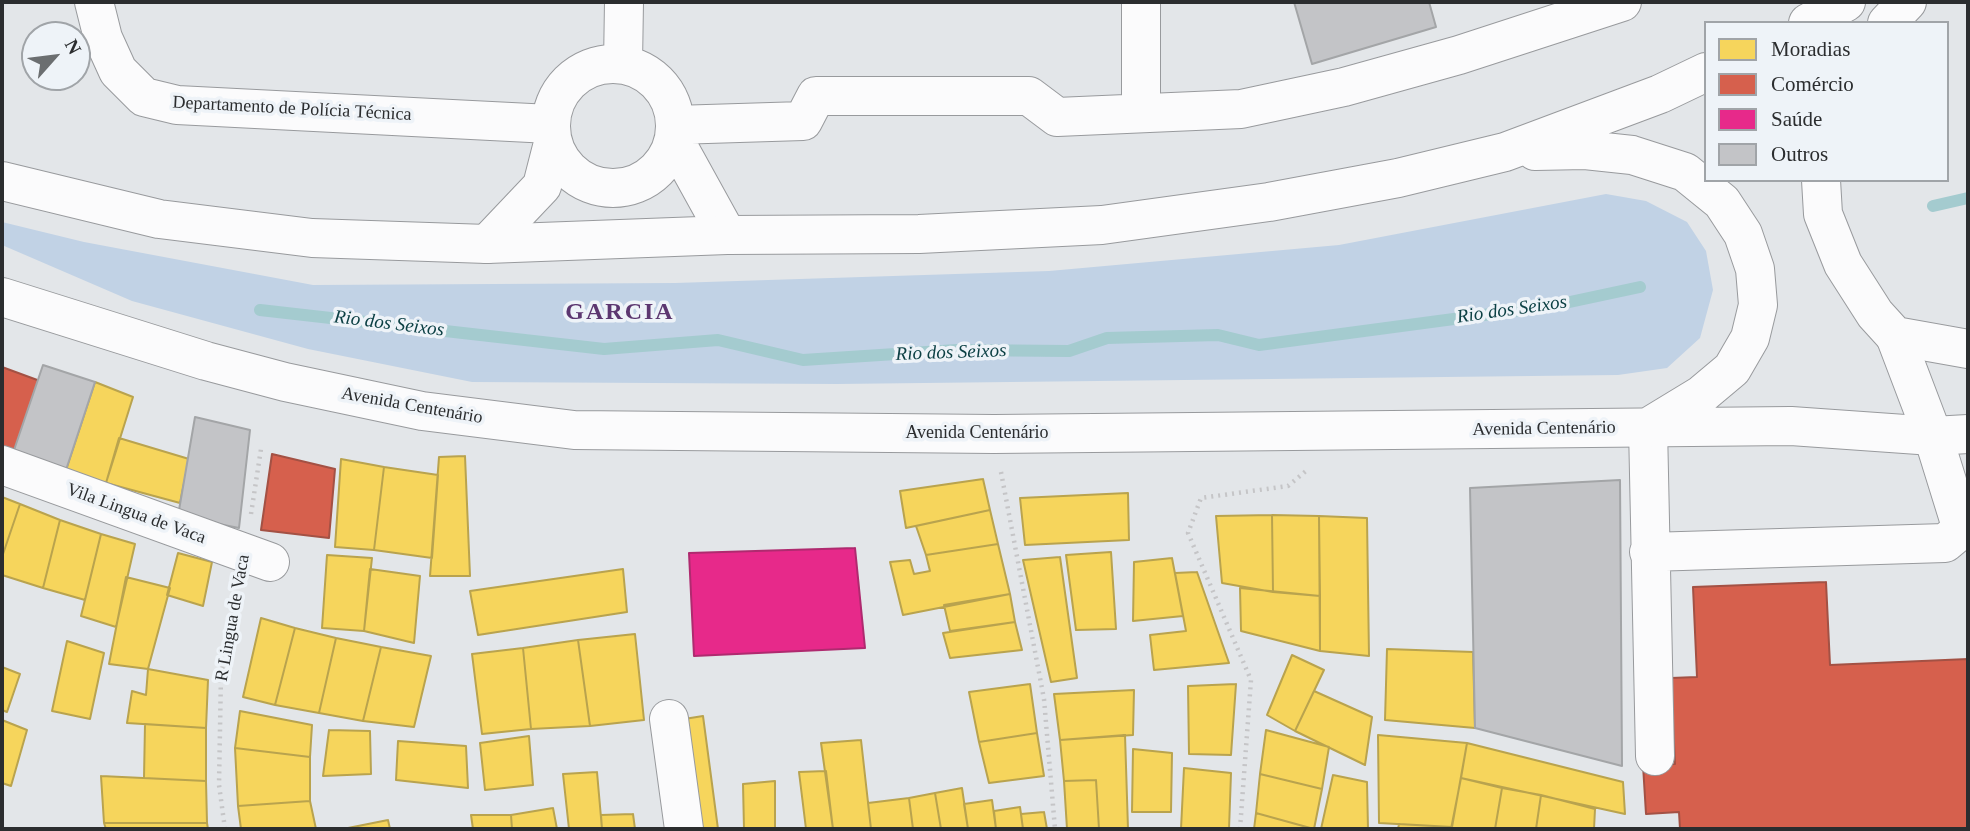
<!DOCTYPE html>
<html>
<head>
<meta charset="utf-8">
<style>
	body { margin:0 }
	#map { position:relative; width:1970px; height:831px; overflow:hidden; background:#e3e6e9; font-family:"Times New Roman",serif }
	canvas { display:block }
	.frame { position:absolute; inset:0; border:4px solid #2b2d2f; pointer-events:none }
	.legend { position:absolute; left:1704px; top:21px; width:245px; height:161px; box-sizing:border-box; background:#eef3f8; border:2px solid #a0a4a8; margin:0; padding:9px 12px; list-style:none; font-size:21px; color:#2b2d2f }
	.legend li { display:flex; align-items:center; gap:14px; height:35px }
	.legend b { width:35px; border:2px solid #a0a4a8 }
	.north { position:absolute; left:21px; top:21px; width:70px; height:70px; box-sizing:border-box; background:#eef3f8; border:2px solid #a0a4a8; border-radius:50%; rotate:62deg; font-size:19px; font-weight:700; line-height:28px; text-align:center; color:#2b2d2f }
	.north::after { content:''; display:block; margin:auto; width:24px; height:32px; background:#6b6e70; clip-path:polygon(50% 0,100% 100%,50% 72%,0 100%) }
</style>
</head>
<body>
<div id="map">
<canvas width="1970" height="831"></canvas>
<div class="frame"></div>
<ul class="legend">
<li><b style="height:19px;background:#f6d55c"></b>Moradias</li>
<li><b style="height:19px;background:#d6604d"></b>Comércio</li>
<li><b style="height:19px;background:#e7298a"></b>Saúde</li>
<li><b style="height:19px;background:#c3c4c7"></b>Outros</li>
</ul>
<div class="north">N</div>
</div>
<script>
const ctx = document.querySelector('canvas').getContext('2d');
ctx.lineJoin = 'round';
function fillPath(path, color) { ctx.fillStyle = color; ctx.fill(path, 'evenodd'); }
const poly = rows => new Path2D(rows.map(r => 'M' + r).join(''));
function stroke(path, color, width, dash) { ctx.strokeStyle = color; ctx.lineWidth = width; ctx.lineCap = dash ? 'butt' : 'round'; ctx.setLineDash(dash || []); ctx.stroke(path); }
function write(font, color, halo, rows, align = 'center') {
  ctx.font = font + ' "Times New Roman",serif'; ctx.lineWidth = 7; ctx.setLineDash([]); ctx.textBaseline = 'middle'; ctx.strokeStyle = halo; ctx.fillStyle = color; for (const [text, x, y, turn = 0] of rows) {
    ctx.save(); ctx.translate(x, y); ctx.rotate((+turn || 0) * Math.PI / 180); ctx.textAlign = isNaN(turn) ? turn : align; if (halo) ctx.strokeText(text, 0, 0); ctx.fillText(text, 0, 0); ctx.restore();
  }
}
fillPath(poly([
	[1606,194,1646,201,1687,222,1706,251,1713,290,1700,338,1667,368,1618,375,837,384,472,382,308,349,132,301,2,245,2,222,84,242,313,285,675,283,1049,271,1339,245]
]), '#c1d2e5');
const homes = poly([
	[95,382,133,397,106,483,65,473,95,382],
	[119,438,189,459,180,503,106,483,119,438],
	[465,456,470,576,430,576,439,457,465,456],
	[341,459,384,467,374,550,335,547,341,459],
	[384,467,438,475,432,558,374,550,384,467],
	[983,479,990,510,906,528,900,491,983,479],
	[1128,493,1129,540,1025,545,1020,498,1128,493],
	[2,497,20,504,2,557,2,497],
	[20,504,60,520,43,588,2,575,2,557,20,504],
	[990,510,998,544,926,555,916,526,990,510],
	[1272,515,1319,516,1320,596,1273,592,1272,515],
	[1272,515,1273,592,1222,583,1216,516,1272,515],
	[1319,516,1367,518,1369,656,1320,651,1319,516],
	[60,520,101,534,85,600,43,588,60,520],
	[101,534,135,544,116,627,81,616,101,534],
	[998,544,1010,594,903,615,890,562,910,560,914,574,930,571,926,555,998,544],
	[1111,552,1116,629,1076,630,1066,555,1111,552],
	[178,553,212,562,203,606,167,595,178,553],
	[327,555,372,558,364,631,322,628,327,555],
	[1060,557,1077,678,1051,682,1023,560,1060,557],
	[1172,558,1183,616,1133,621,1134,562,1172,558],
	[370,569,420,576,414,643,364,631,370,569],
	[623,569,627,612,478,635,470,591,623,569],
	[1197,572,1229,663,1154,670,1150,635,1186,631,1175,573,1197,572],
	[126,577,170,588,148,669,109,664,126,577],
	[1240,588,1320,596,1320,651,1241,631,1240,588],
	[1010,594,1015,622,950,631,944,605,1010,594],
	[261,618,295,628,275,705,243,697,261,618],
	[1015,622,1022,650,950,658,943,633,1015,622],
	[295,628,336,638,319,713,275,705,295,628],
	[635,634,644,720,590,726,578,640,635,634],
	[336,638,381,647,363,721,319,713,336,638],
	[578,640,590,726,531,729,523,648,578,640],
	[67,641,104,653,90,719,52,711,67,641],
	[381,647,431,656,414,727,363,721,381,647],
	[523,648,531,729,482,734,472,654,523,648],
	[1387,649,1473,652,1475,728,1385,720,1387,649],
	[1292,655,1324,670,1295,731,1267,715,1292,655],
	[2,667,20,674,7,712,2,710,2,667],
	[148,669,208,680,206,728,127,723,132,691,146,695,148,669],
	[1030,684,1037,733,979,742,969,692,1030,684],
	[1236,684,1231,755,1189,754,1188,686,1236,684],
	[1134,690,1133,735,1060,740,1054,694,1134,690],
	[1314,691,1372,717,1365,765,1295,731,1314,691],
	[240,711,312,725,310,757,235,748,240,711],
	[703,716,718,829,691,829,678,720,703,716],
	[2,720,27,730,11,786,2,783,2,720],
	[145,724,206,728,206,781,144,778,145,724],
	[329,730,370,731,371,774,323,776,329,730],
	[1266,730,1329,747,1322,789,1260,774,1266,730],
	[1037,733,1044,776,989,783,979,742,1037,733],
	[1125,735,1128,829,1099,829,1096,780,1064,781,1060,740,1125,735],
	[1378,735,1467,743,1452,827,1379,823,1378,735],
	[529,736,533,785,485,790,480,743,529,736],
	[861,740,871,829,833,829,821,743,861,740],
	[398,741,466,746,468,788,396,780,398,741],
	[1467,743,1623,782,1625,814,1461,778,1467,743],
	[235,748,310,757,310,801,238,806,235,748],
	[1133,749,1172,753,1171,812,1132,812,1133,749],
	[1184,768,1231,773,1229,829,1181,829,1184,768],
	[826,771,833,829,806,829,799,772,826,771],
	[597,772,602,829,569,829,563,774,597,772],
	[1260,774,1322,789,1314,829,1256,813,1260,774],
	[1333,775,1367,782,1368,829,1321,829,1333,775],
	[101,776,206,781,207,823,104,823,101,776],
	[1461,778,1502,788,1495,829,1451,829,1461,778],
	[1096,780,1099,829,1067,829,1064,781,1096,780],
	[775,781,775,829,744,829,743,784,775,781],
	[962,788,968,829,941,829,935,793,962,788],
	[1502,788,1541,795,1536,829,1495,829,1502,788],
	[935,793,941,829,913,829,909,798,935,793],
	[1541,795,1595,809,1594,829,1536,829,1541,795],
	[909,798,913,829,871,829,868,803,909,798],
	[992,800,996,829,968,829,964,804,992,800],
	[310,801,316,829,241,829,238,806,310,801],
	[1020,807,1023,829,996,829,994,811,1020,807],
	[553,808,557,829,512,829,511,815,553,808],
	[1044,812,1047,829,1023,829,1021,814,1044,812],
	[1256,813,1314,829,1254,829,1256,813],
	[633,814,635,829,602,829,601,815,633,814],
	[471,815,511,815,512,829,473,829,471,815],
	[388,820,390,829,348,829,348,828,388,820],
	[104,823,207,823,208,829,106,829,104,823],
	[1399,824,1452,827,1398,829,1399,824]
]);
fillPath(homes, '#f6d55c');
stroke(homes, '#b9a34e', 2);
const shops = poly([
	[2,367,40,381,13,453,2,449,2,367],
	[272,454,335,469,329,538,261,530,272,454],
	[1826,582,1830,665,1968,659,1968,829,1680,829,1679,812,1646,814,1643,765,1675,764,1671,678,1697,677,1693,587,1826,582]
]);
fillPath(shops, '#d6604d');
stroke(shops, '#a35144', 2);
const health = poly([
	[855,548,865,648,694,656,689,553,855,548]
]);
fillPath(health, '#e7298a');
stroke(health, '#af2a6f', 2);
stroke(poly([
	[1933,206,1968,198],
	[260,310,604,349,718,340,803,360,957,350,1069,351,1107,338,1218,335,1259,345,1551,306,1640,287]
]), '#a4cbcf', 12);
const building = poly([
	[1294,2,1429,2,1436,27,1312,64,1294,2],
	[43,365,95,382,65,473,13,453,43,365],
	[195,417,250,430,239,528,178,516,195,417],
	[1620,480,1622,766,1475,728,1470,488,1620,480]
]);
fillPath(building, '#c3c4c7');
stroke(building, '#a3a5a7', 2);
const minor = poly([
	[94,2,103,38,118,71,144,97,177,105,550,124],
	[623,64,624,2],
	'551 126a62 62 0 1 1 124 0a62 62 0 1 1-124 0Z',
	[1141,112,1141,2],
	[675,125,803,121,816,96,1029,96,1057,117,1241,109,1344,87,1459,55,1622,2],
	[674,139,727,235],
	[487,244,542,186,553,143],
	[1648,427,1655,756],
	[2,465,270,562],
	[1649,552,1945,543,1957,533,1960,523,1933,436,1895,336],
	[669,719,684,829]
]);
const major = poly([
	[1808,23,1846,2],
	[1887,23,1907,2],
	[1535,151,1585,150,1632,155,1685,172,1722,202,1743,234,1755,269,1758,305,1750,338,1732,369,1701,395,1650,426],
	[1821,180,1823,214,1843,264,1875,314,1895,336,1968,349],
	[2,181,159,219,312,238,487,244,727,235,919,234,1102,225,1269,202,1398,178,1505,152,1660,94,1706,72],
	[2,297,206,361,285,382,422,411,574,430,994,434,1791,426,1933,436,1968,434]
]);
stroke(minor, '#989a9d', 40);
stroke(major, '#989a9d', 40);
stroke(poly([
	[1001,472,1044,699,1055,829],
	[251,514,261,449],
	[225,829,219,785,221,674,237,592],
	[1240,829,1251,680,1188,533,1201,498,1288,486,1306,471]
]), '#c5c5c7', 4.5, [2, 5]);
stroke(minor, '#fbfbfc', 38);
stroke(major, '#fbfbfc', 38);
write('18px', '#2b2d2f', '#eef3f8', [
	["Departamento de Polícia Técnica",292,109,3],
	["Avenida Centenário",412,406,10],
	["Avenida Centenário",1544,429,-1],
	["Avenida Centenário",977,433],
	["Vila Lingua de Vaca",136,514,20],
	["R Lingua de Vaca",233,618,-80]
]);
write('italic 19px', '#0c4044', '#eef3f8', [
	["Rio dos Seixos",1512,310,-8],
	["Rio dos Seixos",389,324,7],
	["Rio dos Seixos",951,353,-2]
]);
ctx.letterSpacing = '2px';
write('bold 24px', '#5c3770', '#eef3f8', [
	["GARCIA",620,313]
]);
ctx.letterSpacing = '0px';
</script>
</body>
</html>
